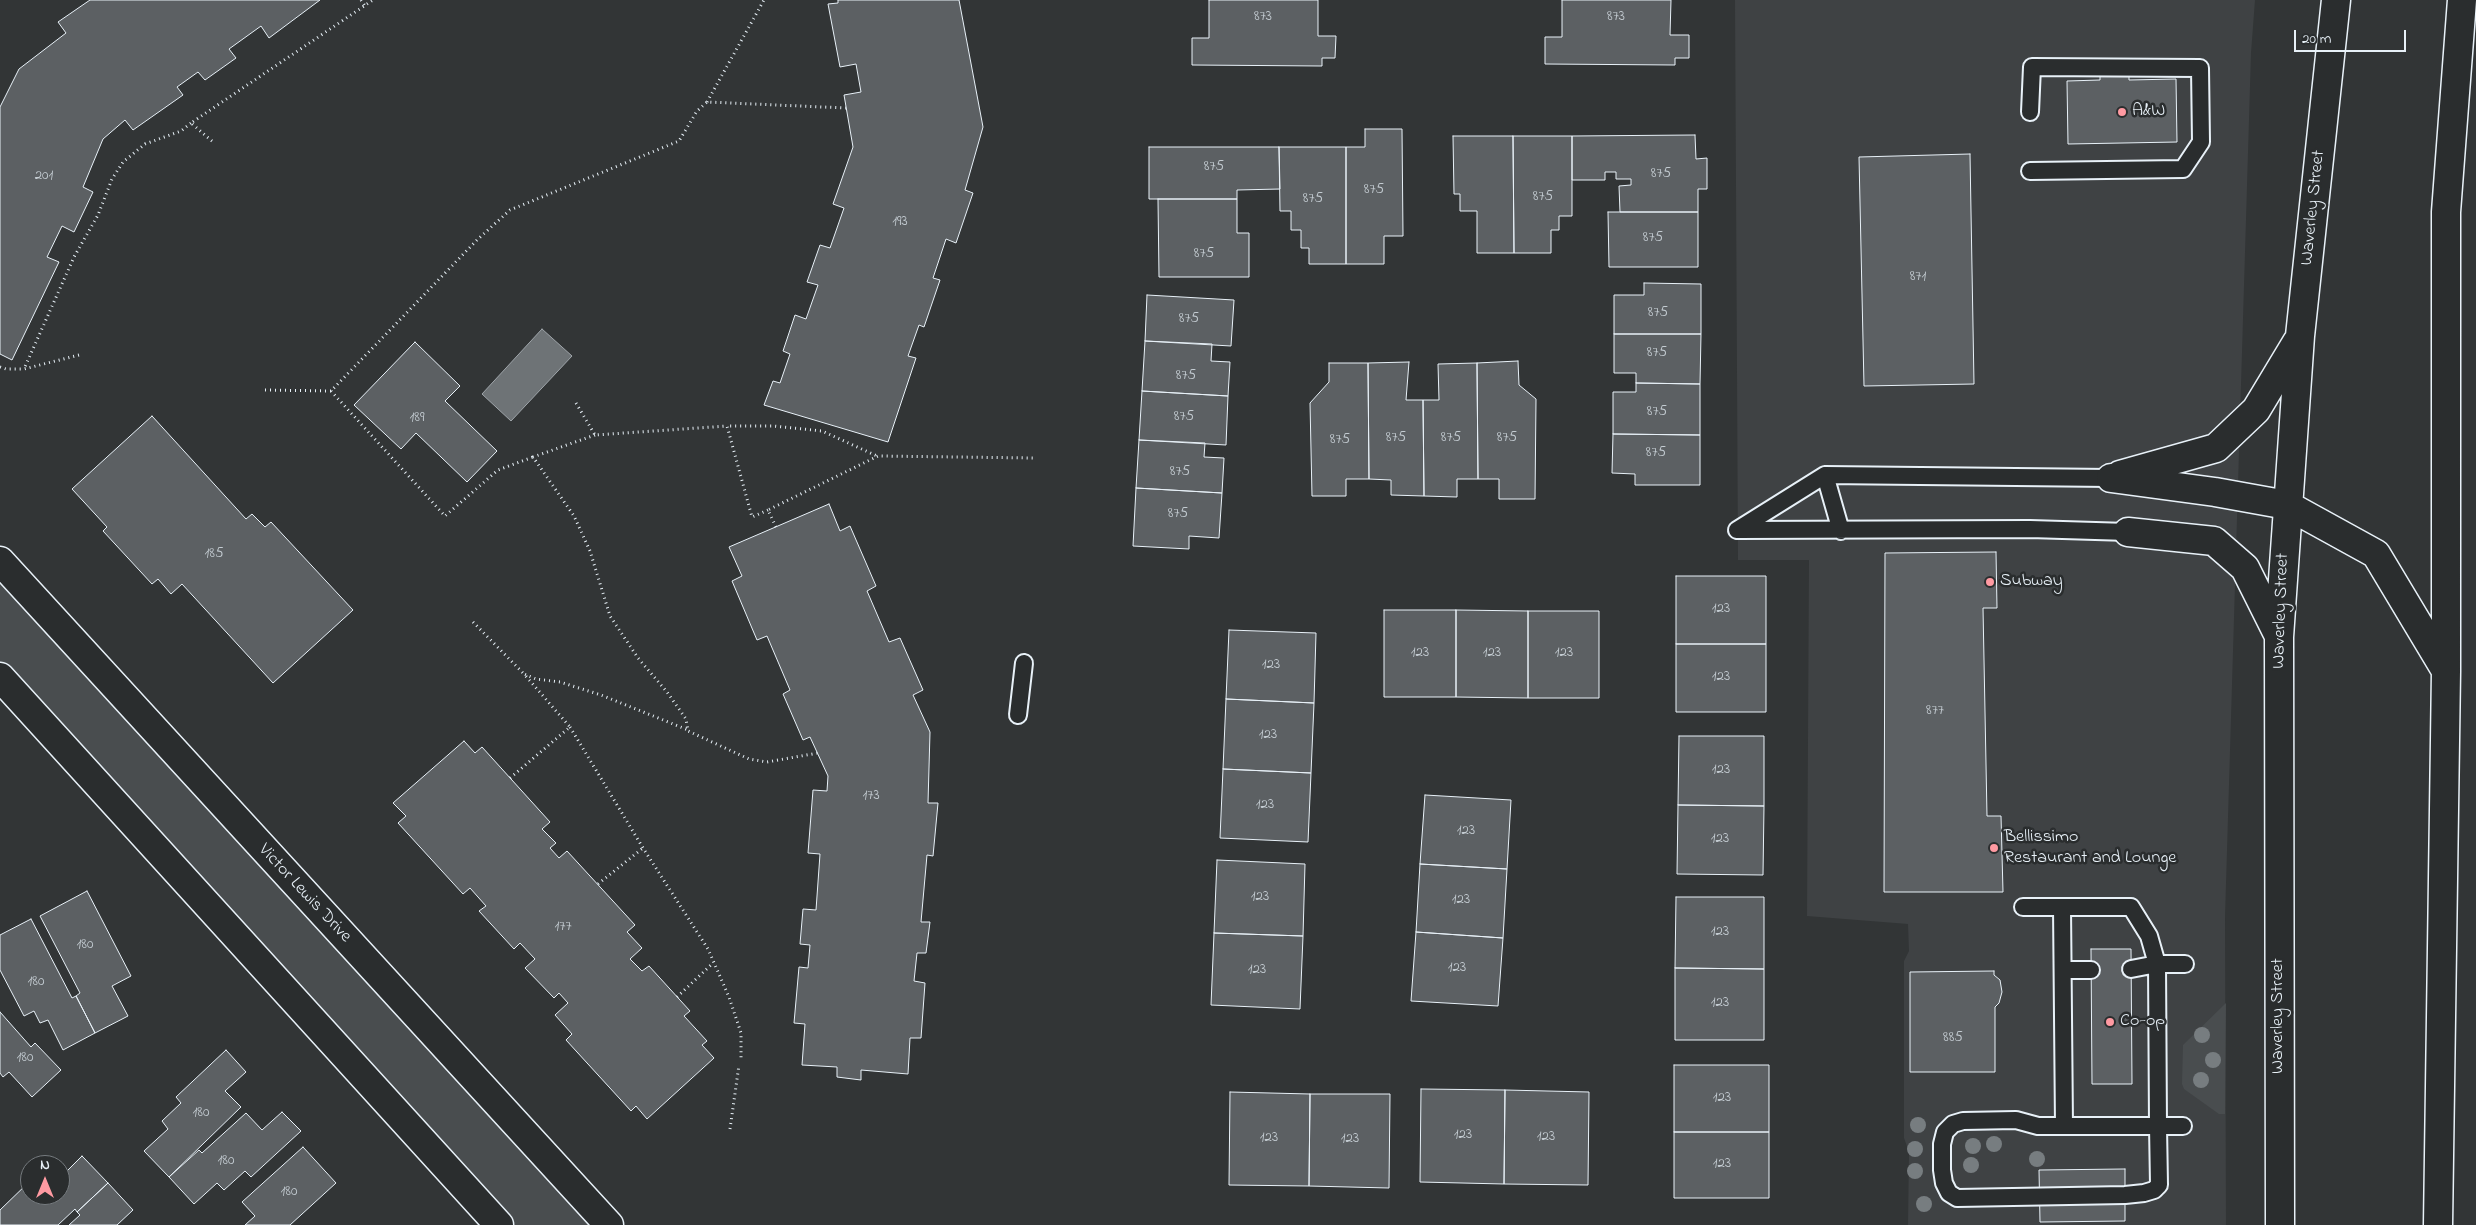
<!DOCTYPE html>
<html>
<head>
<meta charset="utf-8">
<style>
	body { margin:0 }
	#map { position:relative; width:2476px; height:1225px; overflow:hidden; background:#323536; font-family:"Indie Flower",sans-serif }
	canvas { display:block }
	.north { position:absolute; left:20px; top:1155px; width:50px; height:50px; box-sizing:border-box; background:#2a2d2e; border:1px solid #767b7f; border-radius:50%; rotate:0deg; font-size:14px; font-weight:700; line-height:20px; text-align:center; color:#e8f1f8 }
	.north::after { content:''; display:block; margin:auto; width:18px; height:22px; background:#ff9aa2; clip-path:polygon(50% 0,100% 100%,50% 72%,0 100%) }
	.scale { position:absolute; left:2294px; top:30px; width:112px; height:22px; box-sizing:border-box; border:2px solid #e8f1f8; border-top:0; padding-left:6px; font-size:15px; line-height:18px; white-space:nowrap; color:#e8f1f8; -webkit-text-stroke:4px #2a2d2e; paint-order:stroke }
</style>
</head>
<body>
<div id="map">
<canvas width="2476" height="1225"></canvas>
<div class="north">N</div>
<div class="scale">20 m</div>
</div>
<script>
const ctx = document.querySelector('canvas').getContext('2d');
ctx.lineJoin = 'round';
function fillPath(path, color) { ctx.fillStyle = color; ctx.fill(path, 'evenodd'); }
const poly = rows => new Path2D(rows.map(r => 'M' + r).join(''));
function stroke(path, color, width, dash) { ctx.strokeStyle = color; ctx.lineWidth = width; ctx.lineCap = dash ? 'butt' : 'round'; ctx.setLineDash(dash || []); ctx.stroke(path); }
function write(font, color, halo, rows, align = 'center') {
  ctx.font = font + ' "Indie Flower",sans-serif'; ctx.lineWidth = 5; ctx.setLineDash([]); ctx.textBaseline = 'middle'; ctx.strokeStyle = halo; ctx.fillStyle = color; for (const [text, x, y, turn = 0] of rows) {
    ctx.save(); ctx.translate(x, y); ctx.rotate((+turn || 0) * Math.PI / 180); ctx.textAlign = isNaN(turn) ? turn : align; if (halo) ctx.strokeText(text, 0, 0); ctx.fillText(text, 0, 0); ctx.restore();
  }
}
fillPath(poly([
	[1735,0,2255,0,2251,53,2225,917,2226,1225,1908,1225,1909,1152,1904,1138,1904,961,1909,951,1908,924,1807,916,1809,560,1738,560]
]), '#3f4244');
fillPath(poly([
	[0,561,609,1225,499,1225,0,677],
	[2226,1003,2225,1114,2219,1114,2184,1089,2182,1084,2183,1045]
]), '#494d4f');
const water = poly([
	[542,329,572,356,511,421,482,394,542,329]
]);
fillPath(water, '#6e7376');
stroke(water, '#9fa5aa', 1);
const building = poly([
	[90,0,320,0,269,38,261,26,229,49,236,58,205,80,198,72,177,87,183,95,133,130,125,120,103,139,83,187,93,192,74,232,62,226,47,257,59,262,12,360,0,354,0,107,19,69,66,33,58,22,90,0],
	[838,0,959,0,983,127,965,190,973,193,956,243,946,239,933,278,940,280,924,327,919,325,908,356,916,358,888,442,764,405,773,381,780,383,790,354,783,351,795,315,806,319,818,285,807,282,820,245,830,248,844,208,833,204,853,147,844,95,861,92,856,64,840,67,828,4,838,3,838,0],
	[1209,0,1318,0,1318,36,1336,36,1335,58,1322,58,1322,66,1192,65,1192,38,1209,38,1209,0],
	[1562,0,1671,0,1670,35,1689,35,1689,58,1675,58,1675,65,1545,64,1545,37,1562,37,1562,0],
	[2100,72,2129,72,2129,80,2176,79,2177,142,2068,144,2067,81,2100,80,2100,72],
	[1365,129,1402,129,1403,236,1384,236,1384,264,1346,264,1346,147,1365,147,1365,129],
	[1695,135,1696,159,1707,158,1707,189,1698,189,1698,212,1620,212,1619,186,1631,185,1631,179,1616,179,1616,172,1605,172,1605,180,1572,180,1572,136,1695,135],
	[1453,136,1513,136,1514,253,1477,253,1477,211,1460,211,1460,194,1454,194,1453,136],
	[1513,136,1572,136,1572,216,1559,216,1559,230,1551,230,1551,253,1514,253,1513,136],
	[1149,147,1279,147,1280,189,1237,190,1237,199,1149,199,1149,147],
	[1279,147,1346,147,1346,264,1309,264,1309,248,1301,248,1301,230,1291,230,1291,211,1280,211,1279,147],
	[1970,154,1974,384,1864,386,1859,157,1970,154],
	[1158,199,1237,199,1237,233,1249,233,1249,277,1159,277,1158,199],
	[1608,212,1698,212,1698,267,1609,267,1608,212],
	[1644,283,1701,284,1701,334,1614,334,1614,295,1644,295,1644,283],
	[1147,295,1234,300,1231,346,1145,341,1147,295],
	[1614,334,1701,334,1700,384,1636,383,1636,373,1614,373,1614,334],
	[1145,341,1212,344,1211,361,1230,362,1228,396,1142,391,1145,341],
	[415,342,460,386,445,401,497,451,467,482,416,433,401,449,354,405,415,342],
	[1518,361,1519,385,1536,399,1535,499,1499,499,1499,479,1478,479,1477,363,1518,361],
	[1409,362,1406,400,1423,400,1424,496,1391,495,1391,480,1369,479,1368,363,1409,362],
	[1329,363,1368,363,1369,479,1346,479,1346,496,1312,496,1310,403,1329,382,1329,363],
	[1477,363,1478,479,1457,479,1457,497,1424,496,1423,400,1439,400,1438,364,1477,363],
	[1636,383,1700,384,1700,435,1613,434,1613,392,1636,392,1636,383],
	[1142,391,1228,396,1226,445,1139,440,1142,391],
	[152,416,246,519,252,514,265,527,271,522,353,610,273,683,182,584,171,594,158,579,152,584,103,531,107,527,72,489,152,416],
	[1613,434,1700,435,1700,485,1635,485,1635,474,1612,473,1613,434],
	[1139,440,1205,443,1204,457,1224,458,1222,493,1136,488,1139,440],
	[1136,488,1222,493,1219,538,1189,536,1189,549,1133,546,1136,488],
	[829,504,840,531,850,526,876,586,867,591,889,642,900,638,923,690,913,695,930,732,928,803,938,803,933,856,927,855,921,922,930,922,926,953,917,953,914,981,925,983,921,1038,910,1038,908,1074,861,1070,861,1080,837,1077,837,1067,802,1065,805,1024,794,1023,799,967,808,968,810,945,800,944,803,909,816,910,820,854,808,853,813,790,827,791,828,776,810,737,803,740,783,694,790,690,767,636,757,640,732,581,742,576,729,547,829,504],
	[1996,552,1997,608,1983,608,1987,816,2001,816,2003,892,1884,892,1885,553,1996,552],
	[1676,576,1766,576,1766,644,1676,644,1676,576],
	[1384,610,1456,610,1456,697,1384,697,1384,610],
	[1456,610,1528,611,1528,698,1456,697,1456,610],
	[1528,611,1599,611,1599,698,1528,698,1528,611],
	[1229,630,1316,633,1314,703,1226,699,1229,630],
	[1676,644,1766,644,1766,712,1676,712,1676,644],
	[1226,699,1314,703,1311,773,1223,769,1226,699],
	[1679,736,1764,736,1764,806,1678,805,1679,736],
	[464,741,475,753,482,747,550,822,542,829,556,843,550,848,559,858,567,851,635,925,627,932,642,948,630,959,642,971,649,966,690,1011,684,1016,707,1041,702,1045,714,1058,647,1119,636,1106,631,1111,566,1040,572,1034,555,1015,568,1003,559,993,554,998,525,968,535,959,520,943,514,949,479,911,486,906,470,888,463,894,398,823,406,816,393,803,464,741],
	[1223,769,1311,773,1308,842,1220,838,1223,769],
	[1425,795,1511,800,1507,869,1420,864,1425,795],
	[1678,805,1764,806,1763,875,1677,874,1678,805],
	[1217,860,1305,864,1303,936,1214,933,1217,860],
	[1420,864,1507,869,1503,938,1416,932,1420,864],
	[87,891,131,976,112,986,128,1016,95,1033,76,996,80,993,40,916,87,891],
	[1676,897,1764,897,1764,969,1675,968,1676,897],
	[31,919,72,998,76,996,95,1033,63,1050,48,1020,40,1023,34,1011,24,1016,0,970,0,935,31,919],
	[1416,932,1503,938,1498,1006,1411,1001,1416,932],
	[1214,933,1303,936,1300,1009,1211,1005,1214,933],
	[2091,949,2131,949,2132,1084,2092,1084,2091,949],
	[1675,968,1764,969,1764,1040,1675,1040,1675,968],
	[1994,971,1994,975,2000,980,2002,992,1999,1003,1995,1007,1995,1072,1910,1072,1910,972,1994,971],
	[0,1012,31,1047,35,1043,61,1070,32,1097,9,1072,3,1077,0,1073,0,1012],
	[226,1050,246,1072,225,1091,241,1107,169,1177,144,1151,168,1129,162,1121,181,1103,176,1097,226,1050],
	[1674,1065,1769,1065,1769,1132,1674,1132,1674,1065],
	[1421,1089,1505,1090,1504,1184,1420,1182,1421,1089],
	[1505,1090,1589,1092,1588,1185,1504,1184,1505,1090],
	[1230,1092,1310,1094,1309,1186,1229,1185,1230,1092],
	[1310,1094,1390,1094,1389,1188,1309,1186,1310,1094],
	[282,1112,301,1131,251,1177,245,1171,224,1190,217,1183,194,1204,169,1177,199,1150,202,1153,246,1113,262,1130,282,1112],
	[1674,1132,1769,1132,1769,1198,1674,1198,1674,1132],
	[303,1147,336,1183,290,1225,245,1225,255,1216,242,1202,303,1147],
	[82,1156,108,1183,77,1212,75,1209,58,1225,0,1225,0,1210,30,1181,30,1195,60,1195,60,1178,82,1156],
	[2125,1169,2125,1221,2040,1222,2039,1170,2125,1169],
	[108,1183,133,1210,117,1225,69,1225,80,1215,77,1212,108,1183]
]);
fillPath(building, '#5c6063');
stroke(building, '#e8f1f8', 1);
const service = poly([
	[2030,112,2032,67,2200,68,2201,142,2183,169,2030,171],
	[1737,530,2030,529,2128,532],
	[1737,530,1825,475],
	[1841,531,1825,475,2111,478],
	[1018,715,1024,663],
	[2023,907,2062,907,2064,1126],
	[2062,907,2131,907,2149,936,2157,964,2158,1126,2159,1185,2154,1190,2144,1193,2125,1195,1957,1198,1949,1193,1944,1183,1942,1170,1942,1144,1945,1132,1953,1124,1963,1121,2016,1120,2038,1126,2183,1126],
	[2131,969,2157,964,2185,964],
	[2063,970,2091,970]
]);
const tertiary = poly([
	[0,561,609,1225],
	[0,677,499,1225]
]);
const secondary = poly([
	[2120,475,2216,448,2256,410,2297,342],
	[2111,478,2215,492,2287,505,2376,554,2445,669],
	[2128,532,2214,541,2245,568,2278,634],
	[2280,1225,2279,637,2300,336,2336,0],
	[2438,1225,2446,671,2446,212,2462,0]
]);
stroke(service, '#e8f1f8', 20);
stroke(tertiary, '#e8f1f8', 31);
stroke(secondary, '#e8f1f8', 31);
stroke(poly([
	[361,0,365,6],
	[707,102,764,0],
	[212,141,191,123,373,0],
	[79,355,24,369,74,257,98,215,112,179,123,162,145,144,181,131,191,123],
	[0,367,6,369,24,369],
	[265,390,331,391,477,240,510,210,679,141,697,111,707,102,846,108],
	[331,391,445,516,498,470,533,457],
	[576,403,595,435,727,426],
	[595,435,533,457,574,516,590,551,610,616,638,658,667,692,686,719,688,731,749,759,767,762,818,753],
	[768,510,752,517,727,426,773,426,822,431,877,456],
	[776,527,768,510,878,456,1036,458],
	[473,622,524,674],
	[570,727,643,848,708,949,729,997,741,1033,741,1060],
	[510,778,570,727,524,674,536,679,560,682,601,695,688,730],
	[598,884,643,848],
	[677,997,713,963],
	[730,1129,739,1065]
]), '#e8f1f8', 3, [1, 4]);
stroke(service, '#2a2d2e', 16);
stroke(tertiary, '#2a2d2e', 28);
stroke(secondary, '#2a2d2e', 28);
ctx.fillStyle = '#777d80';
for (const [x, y] of [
	[2202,1035],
	[2213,1060],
	[2201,1080],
	[1918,1125],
	[1994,1144],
	[1973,1146],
	[1915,1149],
	[2037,1159],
	[1971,1165],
	[1915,1171],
	[1924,1204]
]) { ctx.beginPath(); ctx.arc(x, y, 8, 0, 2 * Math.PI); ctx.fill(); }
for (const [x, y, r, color] of [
	[2122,112,5,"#ff9aa2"],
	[1990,582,5,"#ff9aa2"],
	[1994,848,5,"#ff9aa2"],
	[2110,1022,5,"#ff9aa2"]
]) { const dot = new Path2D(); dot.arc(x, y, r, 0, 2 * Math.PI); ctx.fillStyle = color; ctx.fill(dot); stroke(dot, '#2a2d2e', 2); }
write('15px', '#c5cdd3', null, [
	["873",1263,18],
	["873",1616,18],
	["875",1214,168],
	["875",1661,175],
	["201",44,177],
	["875",1374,191],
	["875",1543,198],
	["875",1313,200],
	["193",900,223],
	["875",1653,239],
	["875",1204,255],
	["871",1918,278],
	["875",1658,314],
	["875",1189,320],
	["875",1657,354],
	["875",1186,377],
	["875",1657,413],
	["875",1184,418],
	["189",417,419],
	["875",1396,439],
	["875",1451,439],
	["875",1507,439],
	["875",1340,441],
	["875",1656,454],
	["875",1180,473],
	["875",1178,515],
	["185",214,555],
	["123",1721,610],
	["123",1420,654],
	["123",1492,654],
	["123",1564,654],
	["123",1271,666],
	["123",1721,678],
	["877",1935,712],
	["123",1268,736],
	["123",1721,771],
	["173",871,797],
	["123",1265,806],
	["123",1466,832],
	["123",1720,840],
	["123",1260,898],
	["123",1461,901],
	["177",563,928],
	["123",1720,933],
	["180",85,946],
	["123",1457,969],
	["123",1257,971],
	["180",36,983],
	["123",1720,1004],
	["885",1953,1039],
	["180",25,1059],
	["123",1722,1099],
	["180",201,1114],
	["123",1463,1136],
	["123",1546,1138],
	["123",1269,1139],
	["123",1350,1140],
	["180",226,1162],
	["123",1722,1165],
	["180",289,1193]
]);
write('18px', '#e8f1f8', '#2a2d2e', [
	["A&W",2132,112],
	["Subway",2000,582],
	["Bellissimo",2004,838],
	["Restaurant and Lounge",2004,859],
	["Co-op",2120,1022]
], 'left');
write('18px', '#e8f1f8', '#2a2d2e', [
	["Waverley Street",2314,208,-84],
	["Waverley Street",2282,611,-88],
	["Victor Lewis Drive",304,894,47],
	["Waverley Street",2279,1016,-90]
]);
</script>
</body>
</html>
